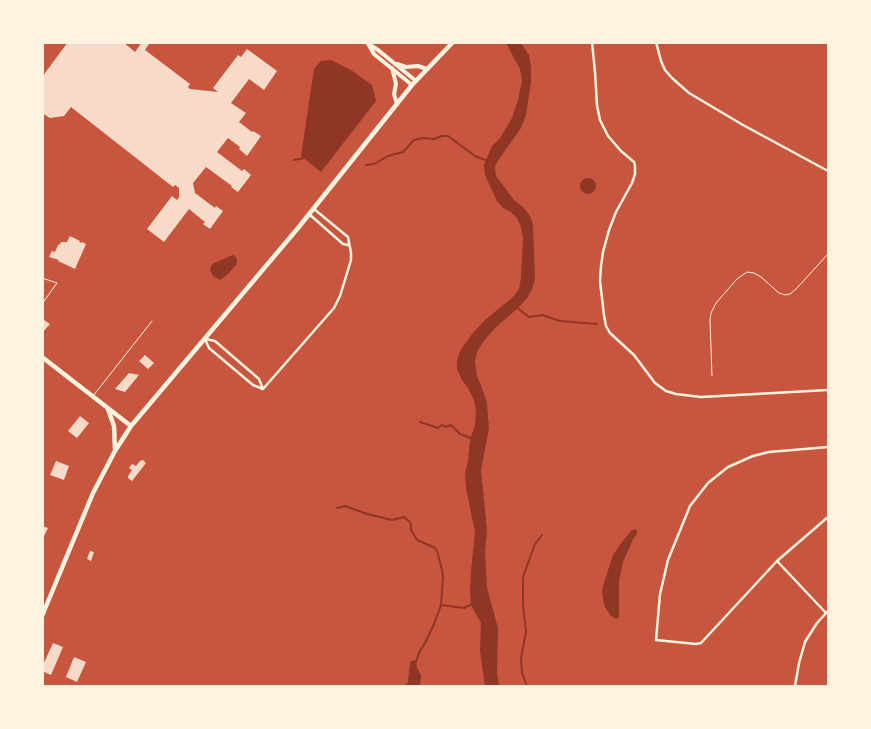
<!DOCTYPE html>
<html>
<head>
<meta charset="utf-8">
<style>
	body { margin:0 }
	#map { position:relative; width:871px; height:729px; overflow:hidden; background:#c8553d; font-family:"Noto Sans",sans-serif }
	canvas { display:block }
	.frame { position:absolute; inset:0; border:44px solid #fff3e0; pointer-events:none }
</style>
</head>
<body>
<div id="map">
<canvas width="871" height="729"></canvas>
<div class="frame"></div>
</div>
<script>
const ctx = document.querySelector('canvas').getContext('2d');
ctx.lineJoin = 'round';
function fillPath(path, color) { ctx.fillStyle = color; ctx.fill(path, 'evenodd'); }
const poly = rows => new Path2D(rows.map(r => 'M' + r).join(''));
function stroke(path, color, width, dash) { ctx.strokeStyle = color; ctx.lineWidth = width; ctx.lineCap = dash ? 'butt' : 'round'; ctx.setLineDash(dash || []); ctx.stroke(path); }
fillPath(poly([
	[506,43,521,43,529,55,531,67,531,82,526,115,521,128,499,159,495,166,496,176,514,200,524,208,530,216,533,224,535,279,532,289,527,298,518,308,495,328,483,342,477,352,475,362,477,376,482,388,487,403,488,417,489,428,481,470,487,530,485,553,487,588,498,628,497,673,499,686,485,686,480,651,481,623,471,605,470,590,471,571,475,532,466,488,465,474,468,461,470,440,475,425,476,411,474,400,468,388,462,380,457,369,457,361,460,351,472,334,485,320,513,297,519,289,521,278,523,238,521,227,517,218,511,212,503,208,497,201,485,175,484,165,492,146,500,138,512,118,518,100,522,81,520,69],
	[331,60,351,70,372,85,376,101,321,172,301,156,314,69,321,61],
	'580 186a8 8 0 1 1 16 0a8 8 0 1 1-16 0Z',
	[233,255,236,257,237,260,236,265,227,275,220,280,213,276,210,270,212,264],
	[635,529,637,531,637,534,634,537,623,562,619,581,619,617,616,619,610,615,605,607,603,599,602,589,613,555,622,542,631,531],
	[413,660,416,661,417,668,421,675,420,686,404,686,408,682,410,662]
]), '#8f3625');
stroke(poly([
	[294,160,304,158],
	[366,165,374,164,388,156,403,152,414,140,423,138,434,139,442,136,448,136,475,156,488,161],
	[516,307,529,317,542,315,560,321,597,324],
	[420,422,438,428,442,425,446,427,451,425,460,434,473,439],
	[337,508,345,506,367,514,392,520,404,517,410,522,411,526,411,530,417,540,431,546,435,548,437,551,442,570,443,577,441,605,464,608,472,604],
	[416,662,419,653,426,641,434,624,441,605],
	[527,686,522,673,521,658,526,632,523,605,523,577,535,544,542,535]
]), '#8f3625', 2);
fillPath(poly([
	[68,42,123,42,135,52,142,42,147,42,149,44,145,50,190,84,188,87,190,89,218,92,213,88,238,55,241,57,247,49,277,71,264,90,249,79,231,103,246,113,239,122,252,132,253,131,261,136,247,156,239,149,240,147,228,138,217,152,242,171,244,169,251,175,238,192,231,187,232,186,206,167,193,183,195,193,215,208,216,206,223,211,210,229,203,224,205,222,189,209,164,242,147,229,172,196,177,200,179,197,179,188,175,185,173,187,71,107,64,116,50,118,42,113,42,77],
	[70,236,80,241,79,242,81,243,82,242,86,244,75,269,58,261,59,260,49,257,52,251,55,252,58,245,60,244,61,242,67,242],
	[44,320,50,324,42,333,42,322],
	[145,355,154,363,148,369,139,361],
	[129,373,139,375,125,392,115,389],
	[80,416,89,423,77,438,68,431],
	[143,460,146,463,132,481,128,478,128,476,132,470,129,468,132,464,136,466,140,461],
	[56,461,69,466,64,480,50,475],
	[42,526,48,528,43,538,42,538],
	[90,551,94,552,91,561,87,559],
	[53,643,63,647,51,675,42,671,42,667],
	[74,657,86,662,77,682,66,677]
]), '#f7dbc8');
stroke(poly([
	[42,278,57,283,42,304],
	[712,376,710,320,711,313,716,303,737,279,747,272,754,273,761,277,779,293,785,295,790,294,797,288,828,254],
	[93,396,152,321]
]), '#fff3e0', 1);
stroke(poly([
	[592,42,595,72,597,105,600,120,608,136,621,151,634,162,635,166,635,174,632,183,616,212,609,230,603,252,601,266,600,281,604,315,606,326,610,333,634,355,655,383,666,391,676,394,701,397,828,390],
	[656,42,661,61,665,70,672,78,689,93,743,125,828,171],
	[309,214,343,244,348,245],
	[205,339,209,348,253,385,263,389],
	[206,339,215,341,259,379,263,389],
	[263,389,334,308,340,296,351,260,351,253,348,237,314,209],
	[828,447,769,452,753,456,728,467,708,483,690,506,668,560,660,594,656,640,696,644,701,643,777,561,828,517],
	[777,561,826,613],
	[795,686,799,663,805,642,817,623,828,611]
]), '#fff3e0', 2.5);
stroke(poly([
	[367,42,374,54,412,85],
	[370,45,378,50,416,81],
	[397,64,406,67,418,66,427,69],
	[392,68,396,84,394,94,397,104]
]), '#fff3e0', 4);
stroke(poly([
	[42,357,131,426],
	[108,409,114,426,115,450],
	[42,616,93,493,115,451,131,426,298,228,412,85,453,42]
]), '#fff3e0', 4.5);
</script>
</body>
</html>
